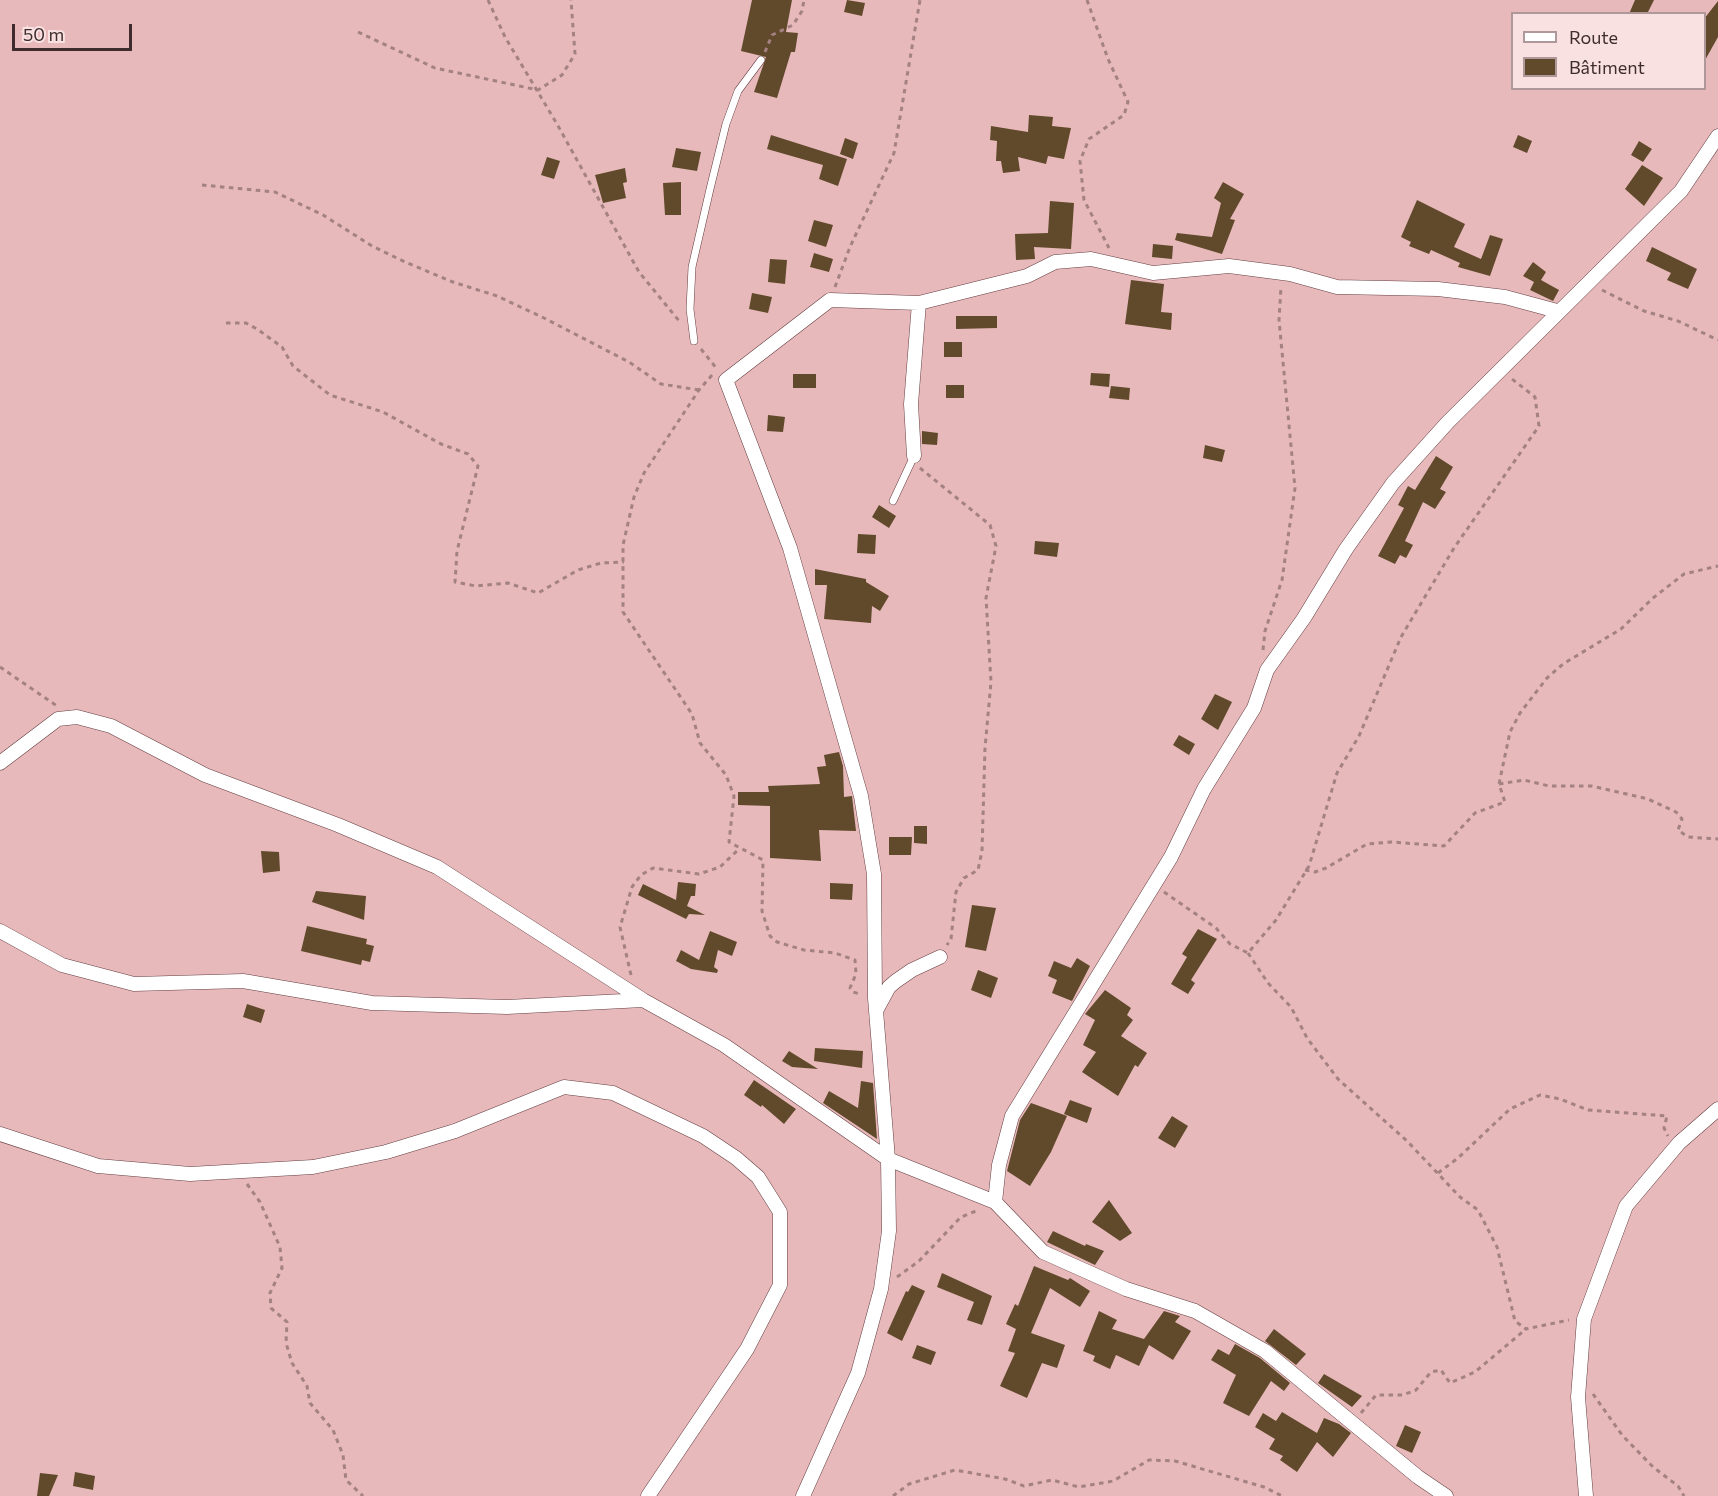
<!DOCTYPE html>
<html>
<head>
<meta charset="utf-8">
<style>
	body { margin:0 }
	#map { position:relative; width:1718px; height:1496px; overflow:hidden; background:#e8b9bb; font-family:Commissioner,sans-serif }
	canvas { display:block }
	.legend { position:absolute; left:1511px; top:12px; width:195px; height:78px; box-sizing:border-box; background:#f9e0e1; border:2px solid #af9899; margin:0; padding:8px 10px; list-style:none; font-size:18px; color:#3f2d2e }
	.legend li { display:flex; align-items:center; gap:12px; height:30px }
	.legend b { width:30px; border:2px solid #af9899 }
	.scale { position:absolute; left:12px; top:24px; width:120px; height:27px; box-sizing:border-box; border:3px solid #3f2d2e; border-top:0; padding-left:8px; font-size:18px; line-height:21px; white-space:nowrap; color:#3f2d2e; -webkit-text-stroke:4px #f9e0e1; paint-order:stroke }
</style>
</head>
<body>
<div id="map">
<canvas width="1718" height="1496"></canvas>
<ul class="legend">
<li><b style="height:8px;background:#fff"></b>Route</li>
<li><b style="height:16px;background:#604a2b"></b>Bâtiment</li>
</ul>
<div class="scale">50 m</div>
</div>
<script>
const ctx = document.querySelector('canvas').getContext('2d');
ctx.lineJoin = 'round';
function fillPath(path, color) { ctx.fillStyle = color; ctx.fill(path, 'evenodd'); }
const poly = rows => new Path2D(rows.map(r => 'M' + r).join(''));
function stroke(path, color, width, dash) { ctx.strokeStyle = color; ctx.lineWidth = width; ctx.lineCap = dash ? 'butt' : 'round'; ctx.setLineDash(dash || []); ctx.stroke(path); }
fillPath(poly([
	[752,0,792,0,786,32,798,33,795,52,791,52,777,98,754,92,766,57,741,51],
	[847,0,865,3,862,16,844,12],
	[1635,0,1654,0,1647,14,1629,14],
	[1718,1,1718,37,1704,62,1704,19],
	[1029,115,1053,117,1052,126,1071,128,1064,159,1048,156,1046,164,1018,157,1020,171,1003,173,1001,161,996,161,997,141,990,140,991,126,1028,132],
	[771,135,847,159,838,186,819,179,823,165,767,149],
	[1518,135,1532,141,1527,153,1513,147],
	[845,138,858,143,853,159,840,154],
	[1639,141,1652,149,1643,162,1631,155],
	[676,148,701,152,697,171,672,167],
	[547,157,560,161,554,179,541,175],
	[1642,165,1663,178,1644,206,1625,189],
	[625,168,627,182,623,183,626,198,603,203,595,175],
	[681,182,681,215,665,215,663,183],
	[1223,182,1244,194,1230,219,1235,220,1222,254,1175,240,1177,233,1212,237,1221,203,1214,198],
	[1417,200,1465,224,1454,247,1481,259,1490,235,1503,239,1490,276,1458,267,1460,263,1431,250,1429,254,1409,246,1411,242,1401,237],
	[1050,201,1074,203,1071,249,1034,247,1035,259,1016,260,1015,234,1048,233],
	[814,220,833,225,826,247,808,241],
	[1153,244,1173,246,1172,259,1152,257],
	[1652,247,1697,269,1688,289,1667,280,1671,273,1646,261],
	[814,253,833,259,829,272,810,267],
	[770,259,787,260,785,284,768,282],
	[1533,262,1546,272,1541,280,1559,290,1553,301,1530,290,1534,282,1523,276],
	[1131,280,1164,284,1161,312,1172,313,1171,330,1125,324],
	[752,293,772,297,768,313,749,309],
	[956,316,997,316,997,328,956,329],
	[944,342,962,342,962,357,944,357],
	[1091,373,1110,374,1109,387,1090,385],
	[793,374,816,374,816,388,793,388],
	[946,385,964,385,964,398,946,398],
	[1111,386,1130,388,1129,400,1109,398],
	[768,415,785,417,783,432,767,431],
	[922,431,938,433,937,445,922,444],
	[1205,445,1225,450,1222,462,1203,458],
	[1436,456,1453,467,1440,489,1446,492,1435,509,1423,502,1405,541,1413,545,1406,558,1400,555,1395,564,1378,556,1404,508,1398,505,1408,486,1415,490],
	[879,505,896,516,889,528,872,517],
	[858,534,876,535,875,554,857,553],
	[1035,541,1059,543,1057,557,1034,554],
	[815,569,866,579,866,582,889,596,880,611,872,606,871,623,824,619,827,585,815,585],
	[1215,694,1232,702,1218,730,1201,719],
	[1179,735,1195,744,1189,755,1173,745],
	[839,752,843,766,844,797,852,796,856,831,819,830,821,861,770,858,770,806,738,805,738,792,769,792,768,786,820,784,817,767,826,766,824,755],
	[914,826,927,826,927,844,914,843],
	[889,837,912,837,911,855,889,855],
	[261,851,279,852,280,871,263,873],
	[678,882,696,884,695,896,691,896,687,906,705,915,689,914,686,919,638,895,643,884,676,900],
	[830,883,853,884,852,900,830,899],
	[316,891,366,896,364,920,312,902],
	[972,905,996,908,986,951,965,947],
	[307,926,367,939,366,944,374,946,370,962,362,960,361,965,301,951],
	[1198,929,1217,939,1191,980,1195,983,1188,994,1171,984,1187,957,1182,954],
	[710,931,737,942,732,956,718,950,714,967,718,970,717,973,691,969,676,961,681,950,699,960],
	[1077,958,1090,966,1072,1001,1052,993,1057,980,1048,976,1054,961,1071,968],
	[978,970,998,978,991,998,971,990],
	[1105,990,1131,1008,1127,1015,1133,1020,1121,1036,1147,1053,1138,1067,1135,1065,1118,1096,1082,1072,1096,1052,1083,1045,1095,1020,1085,1014],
	[247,1004,265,1010,261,1023,243,1017],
	[815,1048,863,1051,862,1068,814,1061],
	[789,1051,818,1069,792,1067,782,1061],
	[754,1080,796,1109,784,1124,762,1105,761,1107,744,1095],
	[861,1081,873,1083,877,1139,823,1103,829,1091,858,1108],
	[1070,1100,1092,1108,1087,1123,1064,1114],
	[1031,1103,1067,1116,1051,1152,1030,1186,1007,1171,1020,1120],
	[1172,1116,1188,1126,1175,1148,1158,1138],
	[1109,1200,1132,1233,1120,1241,1092,1222],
	[1053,1231,1085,1246,1086,1244,1104,1251,1095,1265,1047,1242],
	[1034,1266,1068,1280,1070,1278,1090,1291,1080,1307,1050,1288,1031,1333,1065,1345,1057,1368,1042,1363,1027,1398,1000,1386,1015,1353,1008,1351,1016,1329,1006,1324,1015,1304,1018,1306],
	[942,1273,992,1296,982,1325,967,1320,974,1302,937,1287],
	[912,1285,925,1291,902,1341,887,1333,906,1291,908,1292],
	[1099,1311,1117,1320,1112,1329,1144,1339,1164,1311,1180,1316,1175,1322,1191,1331,1173,1360,1149,1345,1139,1366,1116,1355,1110,1369,1093,1361,1095,1356,1083,1351],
	[1274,1329,1306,1354,1296,1365,1265,1341],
	[1235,1344,1260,1358,1290,1383,1284,1391,1271,1381,1249,1416,1223,1403,1236,1375,1211,1360,1218,1349,1229,1355],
	[917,1345,936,1352,931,1365,912,1358],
	[1324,1374,1362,1396,1352,1407,1318,1383],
	[1282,1412,1317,1433,1324,1418,1339,1424,1351,1433,1333,1457,1317,1442,1297,1472,1280,1460,1283,1456,1269,1449,1275,1439,1255,1427,1263,1413,1276,1421],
	[1405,1425,1421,1432,1412,1453,1396,1446],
	[75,1472,95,1476,93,1490,73,1486],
	[40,1473,58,1475,49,1496,37,1496]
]), '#604a2b');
const lane = poly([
	[694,341,690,309,692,267,710,189,726,124,738,91,761,60],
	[893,501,914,456]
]);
const street = poly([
	[914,456,911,404,919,303],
	[0,763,58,719,77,717,111,726,205,775,338,825,437,867,643,1000,724,1045,888,1159,995,1202,1043,1252,1126,1289,1195,1311,1265,1351,1418,1477,1446,1496],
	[0,931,62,965,134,984,243,981,372,1003,507,1007,643,1000],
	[877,1009,889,987,896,981,912,970,940,957],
	[0,1134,98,1166,190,1174,313,1167,386,1152,455,1131,564,1087,613,1093,703,1136,736,1158,758,1177,780,1212,780,1285,747,1349,648,1496],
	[995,1202,999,1165,1012,1116,1171,857,1204,789,1254,708,1267,670,1304,618,1346,549,1393,483,1448,422,1681,191,1718,136],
	[803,1496,858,1373,881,1289,889,1231,888,1159,875,998,874,874,861,796,790,548,726,380,830,300,919,303,1027,276,1055,262,1091,259,1153,273,1229,266,1290,274,1337,287,1438,289,1505,297,1557,311],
	[1586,1496,1578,1397,1584,1319,1626,1206,1679,1143,1718,1109]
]);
stroke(lane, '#653e41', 8);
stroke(street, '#653e41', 15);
stroke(poly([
	[488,0,505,37,557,124,639,272,680,322],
	[1087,0,1108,59,1128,102,1124,115,1089,139,1080,161,1084,200,1109,248],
	[358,32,435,68,538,90,562,75,575,54,571,0],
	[765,52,772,35,793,25,802,11,804,0],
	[202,185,275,192,323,215,372,246,405,262,453,282,497,296,544,318,629,362,661,384,699,390],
	[835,287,850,247,894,153,920,0],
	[1602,290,1644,311,1678,321,1718,340],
	[226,323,246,323,257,329,282,347,293,366,330,395,383,412,441,444,468,454,478,466,457,551,455,582,476,586,508,583,538,593,578,570,601,563,624,562],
	[701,349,717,369],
	[712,375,699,390,644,473,634,497,623,545,623,612,692,714,700,743,726,775,734,796,729,842,763,860,762,911,770,936,777,942,804,950,835,953,855,960,856,974,850,988,853,992,860,994],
	[920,468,990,525,996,546,986,598,991,682,985,748,982,851,978,870,964,878,956,892,951,939,947,945],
	[1263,650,1265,631,1282,580,1295,488,1279,320,1281,287],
	[0,667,57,706],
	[1499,784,1524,780,1549,786,1591,786,1648,799,1676,812,1682,819,1678,830,1688,837,1718,839],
	[1305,870,1315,872,1326,868,1367,844,1392,842,1444,846,1475,813,1505,802,1499,784,1510,732,1520,713,1547,678,1563,664,1621,629,1653,598,1684,574,1718,566],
	[1164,892,1216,928,1230,944,1248,953,1276,920,1309,866,1337,773,1359,736,1401,637,1454,548,1539,426,1535,397,1512,379],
	[1248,953,1268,983,1291,1007,1307,1038,1338,1079,1408,1142,1460,1197,1478,1210,1497,1247,1515,1321,1526,1329,1569,1320],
	[631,975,620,927,632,887,641,875,653,868,699,874,720,867,739,849],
	[1438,1173,1458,1158,1510,1109,1540,1095,1560,1099,1588,1110,1667,1116,1664,1128,1668,1136],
	[247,1184,260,1202,280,1247,282,1268,270,1293,271,1308,287,1322,286,1343,292,1363,307,1386,310,1403,333,1430,343,1455,346,1480,363,1496],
	[897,1277,919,1261,961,1217,976,1211],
	[1593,1394,1622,1435,1653,1467,1678,1486,1684,1496],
	[1361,1413,1376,1395,1403,1395,1416,1390,1431,1372,1441,1370,1450,1383,1475,1372,1526,1329],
	[893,1496,909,1484,955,1470,1005,1479,1024,1486,1052,1480,1079,1487,1113,1481,1149,1460,1175,1461,1264,1487,1282,1496]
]), '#a48182', 3, [4.5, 4.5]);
stroke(lane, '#fff', 7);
stroke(street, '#fff', 14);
</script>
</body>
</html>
